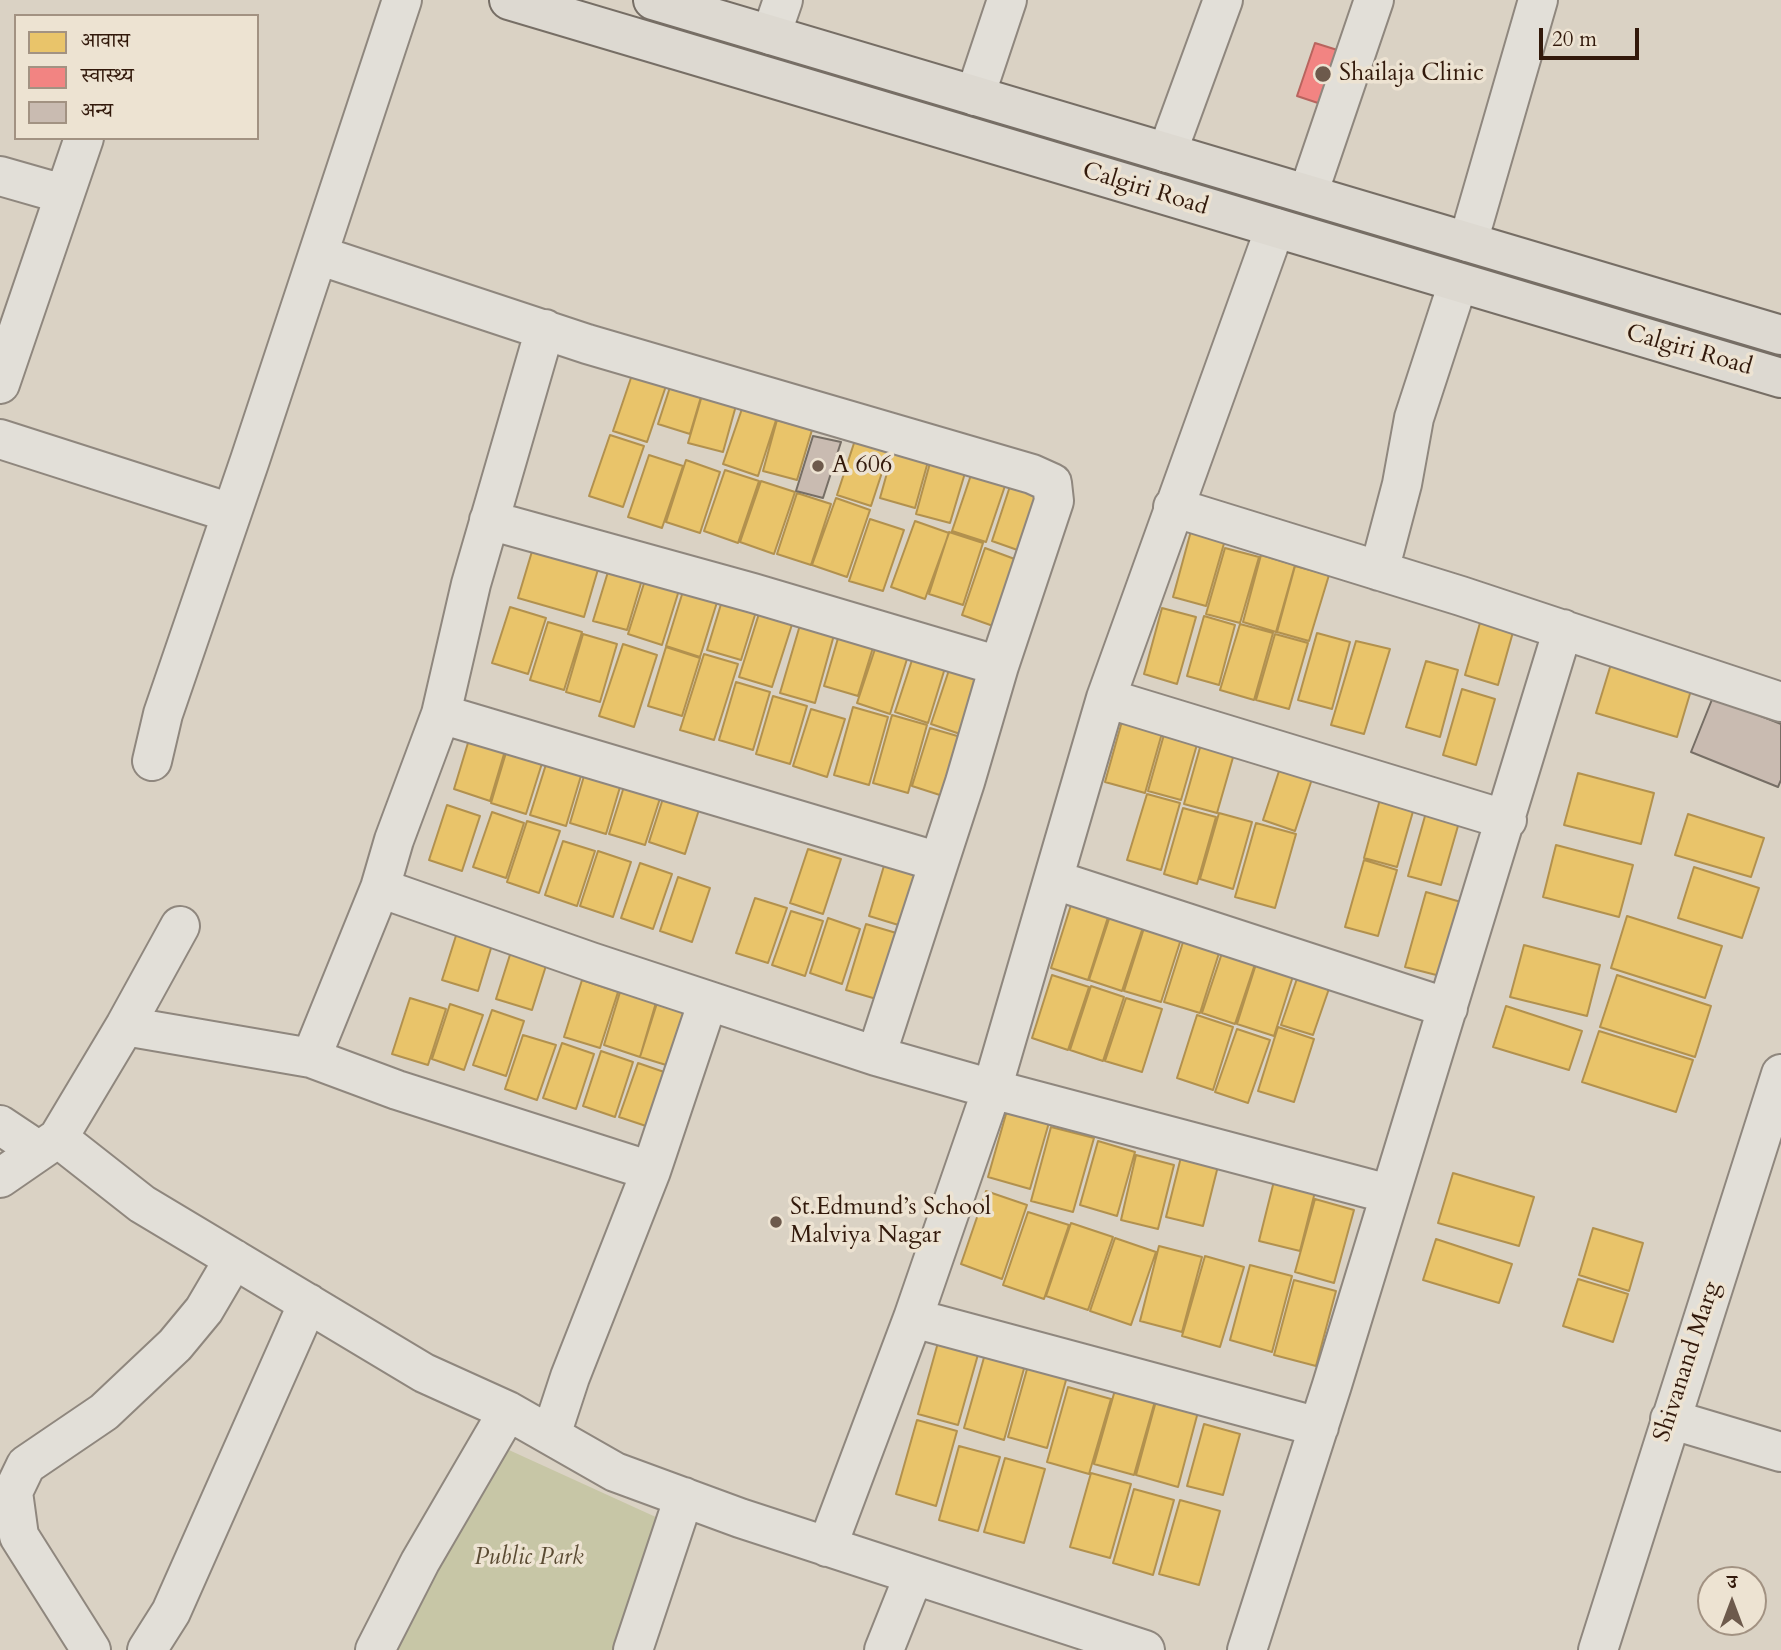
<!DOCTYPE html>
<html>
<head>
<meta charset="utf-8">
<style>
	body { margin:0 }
	#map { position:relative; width:1781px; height:1650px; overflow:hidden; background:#dad2c4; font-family:Cardo,"Noto Serif Devanagari",serif }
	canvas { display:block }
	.legend { position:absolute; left:14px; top:14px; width:245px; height:126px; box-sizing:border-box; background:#ede3d2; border:2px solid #a29282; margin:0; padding:9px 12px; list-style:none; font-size:21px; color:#32190b }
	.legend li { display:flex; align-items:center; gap:14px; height:35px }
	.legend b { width:35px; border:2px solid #a29282 }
	.north { position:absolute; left:1697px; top:1566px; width:70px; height:70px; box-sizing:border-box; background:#ede3d2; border:2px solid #a29282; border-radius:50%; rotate:0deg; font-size:19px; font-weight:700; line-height:28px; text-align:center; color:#32190b }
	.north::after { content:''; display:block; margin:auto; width:24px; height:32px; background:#6d5a4c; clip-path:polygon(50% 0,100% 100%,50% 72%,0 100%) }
	.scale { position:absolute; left:1539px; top:28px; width:100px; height:32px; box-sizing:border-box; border:4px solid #32190b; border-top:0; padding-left:9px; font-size:21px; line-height:24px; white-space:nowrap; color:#32190b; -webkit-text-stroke:5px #ede3d2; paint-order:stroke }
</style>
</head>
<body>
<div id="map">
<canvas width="1781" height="1650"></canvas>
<ul class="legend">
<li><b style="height:19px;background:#e9c46a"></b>आवास</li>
<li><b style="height:19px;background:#f28482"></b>स्वास्थ्य</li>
<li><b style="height:19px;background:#c9bbb1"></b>अन्य</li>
</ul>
<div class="north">उ</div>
<div class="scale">20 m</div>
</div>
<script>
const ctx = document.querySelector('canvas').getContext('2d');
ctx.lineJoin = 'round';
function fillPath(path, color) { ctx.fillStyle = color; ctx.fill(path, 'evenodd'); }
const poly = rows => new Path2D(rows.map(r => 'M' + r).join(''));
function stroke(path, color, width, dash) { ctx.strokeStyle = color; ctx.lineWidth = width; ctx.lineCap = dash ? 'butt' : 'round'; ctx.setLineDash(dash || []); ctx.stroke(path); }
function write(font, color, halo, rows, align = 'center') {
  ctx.font = font + ' Cardo,serif'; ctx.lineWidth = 7; ctx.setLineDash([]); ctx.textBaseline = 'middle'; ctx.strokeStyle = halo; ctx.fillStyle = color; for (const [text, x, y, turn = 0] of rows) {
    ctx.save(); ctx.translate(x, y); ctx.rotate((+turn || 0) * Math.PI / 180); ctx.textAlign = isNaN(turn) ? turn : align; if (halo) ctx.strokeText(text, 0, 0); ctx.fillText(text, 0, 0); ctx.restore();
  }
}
fillPath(poly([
	[487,1440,693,1534,645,1650,377,1650]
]), '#c7c6a6');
const homes = poly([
	[634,369,668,380,647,442,613,431,634,369],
	[672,381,703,390,690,434,658,424,672,381],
	[703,392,737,402,723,452,688,443,703,392],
	[744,403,778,414,758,476,723,464,744,403],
	[777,420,812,430,797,480,763,471,777,420],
	[857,434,891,445,871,506,837,495,857,434],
	[610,435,644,446,623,507,589,496,610,435],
	[894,448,929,458,915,508,880,498,894,448],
	[649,455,683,466,662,528,628,517,649,455],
	[686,460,720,472,700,533,666,522,686,460],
	[930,463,965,473,950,523,916,514,930,463],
	[973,469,1007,480,986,542,952,531,973,469],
	[725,470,759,481,738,543,704,531,725,470],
	[1012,480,1046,491,1026,553,992,541,1012,480],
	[761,481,795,492,774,554,740,542,761,481],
	[797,493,831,504,811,565,777,554,797,493],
	[836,498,870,510,847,577,812,565,836,498],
	[870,519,904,530,883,591,849,581,870,519],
	[915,521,949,533,925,599,891,587,915,521],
	[1191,531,1225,540,1206,606,1173,597,1191,531],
	[949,532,983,543,963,605,929,594,949,532],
	[533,548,599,566,584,617,518,598,533,548],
	[985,548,1020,561,996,627,962,615,985,548],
	[1225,548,1259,557,1240,623,1206,614,1225,548],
	[1261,555,1295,565,1276,632,1243,622,1261,555],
	[611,562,644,573,627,630,593,621,611,562],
	[1295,566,1329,575,1309,641,1277,632,1295,566],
	[646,577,680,587,662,645,628,634,646,577],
	[684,588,718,599,700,657,666,646,684,588],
	[725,591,759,602,741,660,707,650,725,591],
	[763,601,796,612,772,687,739,677,763,601],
	[510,607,546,618,528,674,492,663,510,607],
	[1162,608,1196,617,1177,684,1144,674,1162,608],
	[1484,609,1517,618,1498,685,1465,675,1484,609],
	[1204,616,1235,625,1219,685,1187,676,1204,616],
	[548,622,582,632,564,690,530,680,548,622],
	[1240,624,1273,633,1254,700,1220,690,1240,624],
	[800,625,834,635,815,703,780,693,800,625],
	[841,628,876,638,858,696,824,686,841,628],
	[1317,633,1350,642,1332,709,1298,700,1317,633],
	[583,634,617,644,600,702,566,692,583,634],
	[1275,634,1308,643,1289,709,1256,700,1275,634],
	[1356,641,1390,649,1364,734,1331,725,1356,641],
	[623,644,657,655,634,727,599,716,623,644],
	[666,647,700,658,682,716,648,706,666,647],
	[875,649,907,659,890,714,857,703,875,649],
	[704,654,738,664,714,740,680,730,704,654],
	[913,657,945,668,928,723,895,712,913,657],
	[1426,661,1458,670,1440,737,1406,727,1426,661],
	[1611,664,1692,687,1677,737,1596,713,1611,664],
	[949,670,981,680,963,735,931,724,949,670],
	[736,682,770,692,753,750,719,740,736,682],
	[1462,689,1495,699,1476,765,1443,755,1462,689],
	[773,696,807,706,790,764,756,754,773,696],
	[853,707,888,717,869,785,834,775,853,707],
	[1126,707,1166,719,1145,793,1105,782,1126,707],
	[811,709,845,719,827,777,793,766,811,709],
	[892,715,927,725,908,793,873,783,892,715],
	[1167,724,1200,734,1181,800,1148,791,1167,724],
	[930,728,964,738,946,797,912,786,930,728],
	[471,733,507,744,490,801,454,789,471,733],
	[1203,737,1236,747,1217,813,1184,804,1203,737],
	[508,746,544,757,526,814,491,803,508,746],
	[548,758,583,769,566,826,530,815,548,758],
	[1281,765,1313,776,1295,831,1263,820,1281,765],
	[587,766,623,777,606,834,570,823,587,766],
	[1578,773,1654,793,1641,844,1564,825,1578,773],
	[627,777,663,789,645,845,609,834,627,777],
	[667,786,703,797,685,854,649,842,667,786],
	[1382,792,1416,801,1397,867,1364,858,1382,792],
	[1147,794,1180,803,1161,870,1127,860,1147,794],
	[447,805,480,816,462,871,429,860,447,805],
	[1183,808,1216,817,1197,884,1164,874,1183,808],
	[1427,809,1460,819,1441,885,1408,876,1427,809],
	[492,812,524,823,506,878,473,867,492,812],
	[1219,813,1252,822,1233,889,1200,879,1219,813],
	[1688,814,1764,838,1751,877,1675,855,1688,814],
	[527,821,560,831,539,893,507,882,527,821],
	[1256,823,1296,834,1275,908,1235,897,1256,823],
	[563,841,595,851,577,906,545,895,563,841],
	[1556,845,1633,865,1619,917,1543,897,1556,845],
	[808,849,841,859,823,914,790,903,808,849],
	[598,851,631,862,613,917,580,906,598,851],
	[886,859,922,870,905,927,869,916,886,859],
	[1364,860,1397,870,1378,936,1345,927,1364,860],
	[640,863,672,874,653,929,621,918,640,863],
	[1694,867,1759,888,1742,938,1678,918,1694,867],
	[678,877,710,888,692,942,660,931,678,877],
	[1426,892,1468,904,1448,978,1405,967,1426,892],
	[755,898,787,908,768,963,736,953,755,898],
	[1071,905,1108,917,1088,980,1051,968,1071,905],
	[791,911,823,921,805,976,772,965,791,911],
	[1110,916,1143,927,1122,991,1089,980,1110,916],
	[1627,916,1722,946,1705,998,1611,968,1627,916],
	[828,918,860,929,842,984,810,973,828,918],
	[460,923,495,935,478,991,442,980,460,923],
	[866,924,903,935,883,1001,846,990,866,924],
	[1144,928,1181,939,1161,1002,1124,991,1144,928],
	[1184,939,1220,950,1200,1013,1164,1002,1184,939],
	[514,942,550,953,532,1010,496,999,514,942],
	[1524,945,1600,965,1587,1016,1510,997,1524,945],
	[1223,950,1256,961,1235,1024,1202,1013,1223,950],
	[1257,961,1294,973,1274,1036,1237,1024,1257,961],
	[1300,970,1332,980,1313,1035,1281,1025,1300,970],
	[1052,975,1089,987,1068,1050,1032,1038,1052,975],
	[1617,975,1711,1006,1695,1057,1600,1027,1617,975],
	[582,980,618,992,600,1048,564,1037,582,980],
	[1091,986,1124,997,1103,1061,1070,1050,1091,986],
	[621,989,657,999,640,1057,604,1045,621,989],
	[410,998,446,1009,428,1065,392,1054,410,998],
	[1126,998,1162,1009,1142,1072,1105,1061,1126,998],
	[658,1000,694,1012,676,1068,640,1057,658,1000],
	[450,1004,483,1015,464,1070,432,1059,450,1004],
	[1506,1006,1582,1031,1569,1070,1493,1047,1506,1006],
	[492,1010,524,1021,506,1076,473,1065,492,1010],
	[1197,1015,1233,1027,1213,1090,1177,1078,1197,1015],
	[1278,1027,1314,1039,1294,1102,1258,1091,1278,1027],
	[1237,1029,1270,1040,1248,1103,1215,1092,1237,1029],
	[1599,1031,1693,1060,1676,1112,1582,1082,1599,1031],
	[523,1035,556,1045,537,1100,505,1089,523,1035],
	[562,1043,594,1054,576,1109,543,1098,562,1043],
	[601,1051,633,1062,615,1117,583,1106,601,1051],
	[638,1063,670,1074,652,1128,619,1117,638,1063],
	[1008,1107,1050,1119,1030,1189,988,1177,1008,1107],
	[1051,1127,1094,1138,1073,1212,1031,1201,1051,1127],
	[1098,1141,1135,1152,1117,1216,1080,1205,1098,1141],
	[1182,1153,1219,1162,1203,1226,1166,1217,1182,1153],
	[1136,1155,1174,1165,1158,1229,1121,1220,1136,1155],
	[1276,1173,1317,1184,1300,1251,1259,1241,1276,1173],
	[1453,1173,1534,1197,1519,1246,1438,1223,1453,1173],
	[986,1191,1027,1205,1002,1279,961,1264,986,1191],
	[1315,1199,1354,1210,1334,1283,1295,1272,1315,1199],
	[1028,1212,1069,1225,1044,1299,1003,1285,1028,1212],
	[1071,1223,1113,1237,1088,1310,1046,1296,1071,1223],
	[1593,1228,1643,1243,1629,1291,1579,1275,1593,1228],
	[1115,1238,1156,1252,1131,1325,1090,1311,1115,1238],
	[1436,1239,1512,1264,1499,1303,1423,1280,1436,1239],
	[1159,1246,1202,1257,1182,1332,1140,1321,1159,1246],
	[1205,1256,1244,1267,1220,1347,1182,1336,1205,1256],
	[1250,1265,1292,1276,1272,1352,1230,1340,1250,1265],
	[1578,1279,1628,1294,1613,1342,1563,1326,1578,1279],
	[1294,1280,1336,1291,1316,1366,1274,1355,1294,1280],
	[939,1339,979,1351,958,1425,918,1414,939,1339],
	[985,1354,1025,1365,1004,1440,964,1428,985,1354],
	[1029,1362,1068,1373,1047,1448,1008,1437,1029,1362],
	[1068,1387,1111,1399,1089,1474,1047,1462,1068,1387],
	[1115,1390,1155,1401,1134,1475,1094,1464,1115,1390],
	[1156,1401,1198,1412,1178,1487,1136,1475,1156,1401],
	[917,1420,957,1431,936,1506,896,1494,917,1420],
	[1204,1424,1240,1434,1223,1495,1187,1486,1204,1424],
	[959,1446,1000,1457,978,1531,939,1520,959,1446],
	[1005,1458,1045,1469,1024,1543,984,1532,1005,1458],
	[1091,1473,1131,1484,1110,1558,1070,1547,1091,1473],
	[1134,1489,1174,1500,1153,1575,1113,1563,1134,1489],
	[1180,1500,1220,1511,1199,1585,1159,1574,1180,1500]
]);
fillPath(homes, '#e9c46a');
stroke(homes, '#b2914e', 2);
const health = poly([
	[1315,43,1347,53,1330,107,1297,96,1315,43]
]);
fillPath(health, '#f28482');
stroke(health, '#b8645e', 2);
const building = poly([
	[813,436,841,442,823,498,796,491,813,436],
	[1713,697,1781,724,1781,780,1778,787,1691,752,1713,697]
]);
fillPath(building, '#c9bbb1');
stroke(building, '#766e65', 2);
const minor = poly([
	[771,35,783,0],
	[975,96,1007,0],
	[1167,153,1223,0],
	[0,176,63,194],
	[1308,194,1374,0],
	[1468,242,1538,0],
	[318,255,587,344,1032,474,1052,483,1054,501,999,666,965,782,876,1056],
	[0,384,84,138],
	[0,439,231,513],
	[1173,507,1461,596,1781,702],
	[489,520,753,593,999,666],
	[1379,571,1402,484,1414,418,1458,283],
	[1106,698,1507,820],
	[441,714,939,862],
	[152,761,163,714,250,460,402,0],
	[1055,880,1448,1008],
	[380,888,591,962,876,1056,992,1089,1389,1194],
	[125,1026,311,1058,397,1090,651,1171],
	[311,1058,380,888,394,840,441,714,471,584,545,329],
	[0,1125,39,1151],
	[58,1138,142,1204,424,1373,508,1411,615,1472,740,1518,1145,1650],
	[0,1178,58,1138,125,1026,180,926],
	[913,1318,1319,1427],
	[551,1435,570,1377,651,1171,708,1001],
	[827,1547,913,1318,992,1089,1106,698,1275,228],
	[91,1650,19,1536,13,1492,26,1465,104,1412,175,1345,204,1310,234,1259],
	[147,1650,171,1612,308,1303],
	[375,1650,420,1562,508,1411],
	[633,1650,684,1497],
	[884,1650,914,1575],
	[1247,1650,1332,1385,1563,629]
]);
const tertiary = poly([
	[1670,1419,1781,1452],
	[1598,1650,1781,1074]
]);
const primary = poly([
	[509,0,1781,378],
	[653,0,1781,335]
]);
stroke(minor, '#8f877e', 42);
stroke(tertiary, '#8f877e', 42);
stroke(primary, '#766e65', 42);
stroke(minor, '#e2dfd8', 38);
stroke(tertiary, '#e2dfd8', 38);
stroke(primary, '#ddd9d1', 38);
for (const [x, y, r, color] of [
	[1323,74,9,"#6d5a4c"],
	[818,466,7,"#6d5a4c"],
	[776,1222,7,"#6d5a4c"]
]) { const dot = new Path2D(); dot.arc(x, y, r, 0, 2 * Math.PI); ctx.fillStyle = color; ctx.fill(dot); stroke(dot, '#ede3d2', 2.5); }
write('24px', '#32190b', '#ede3d2', [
	["Shailaja Clinic",1339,74],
	["A 606",832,466],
	["St.Edmund’s School",790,1208],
	["Malviya Nagar",790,1236]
], 'left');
write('24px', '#32190b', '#ede3d2', [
	["Calgiri Road",1145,190,17],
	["Calgiri Road",1689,351,16],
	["Shivanand Marg",1688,1362,-72]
]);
write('italic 24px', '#5a4a32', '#ede3d2', [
	["Public Park",529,1558]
]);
</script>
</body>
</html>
